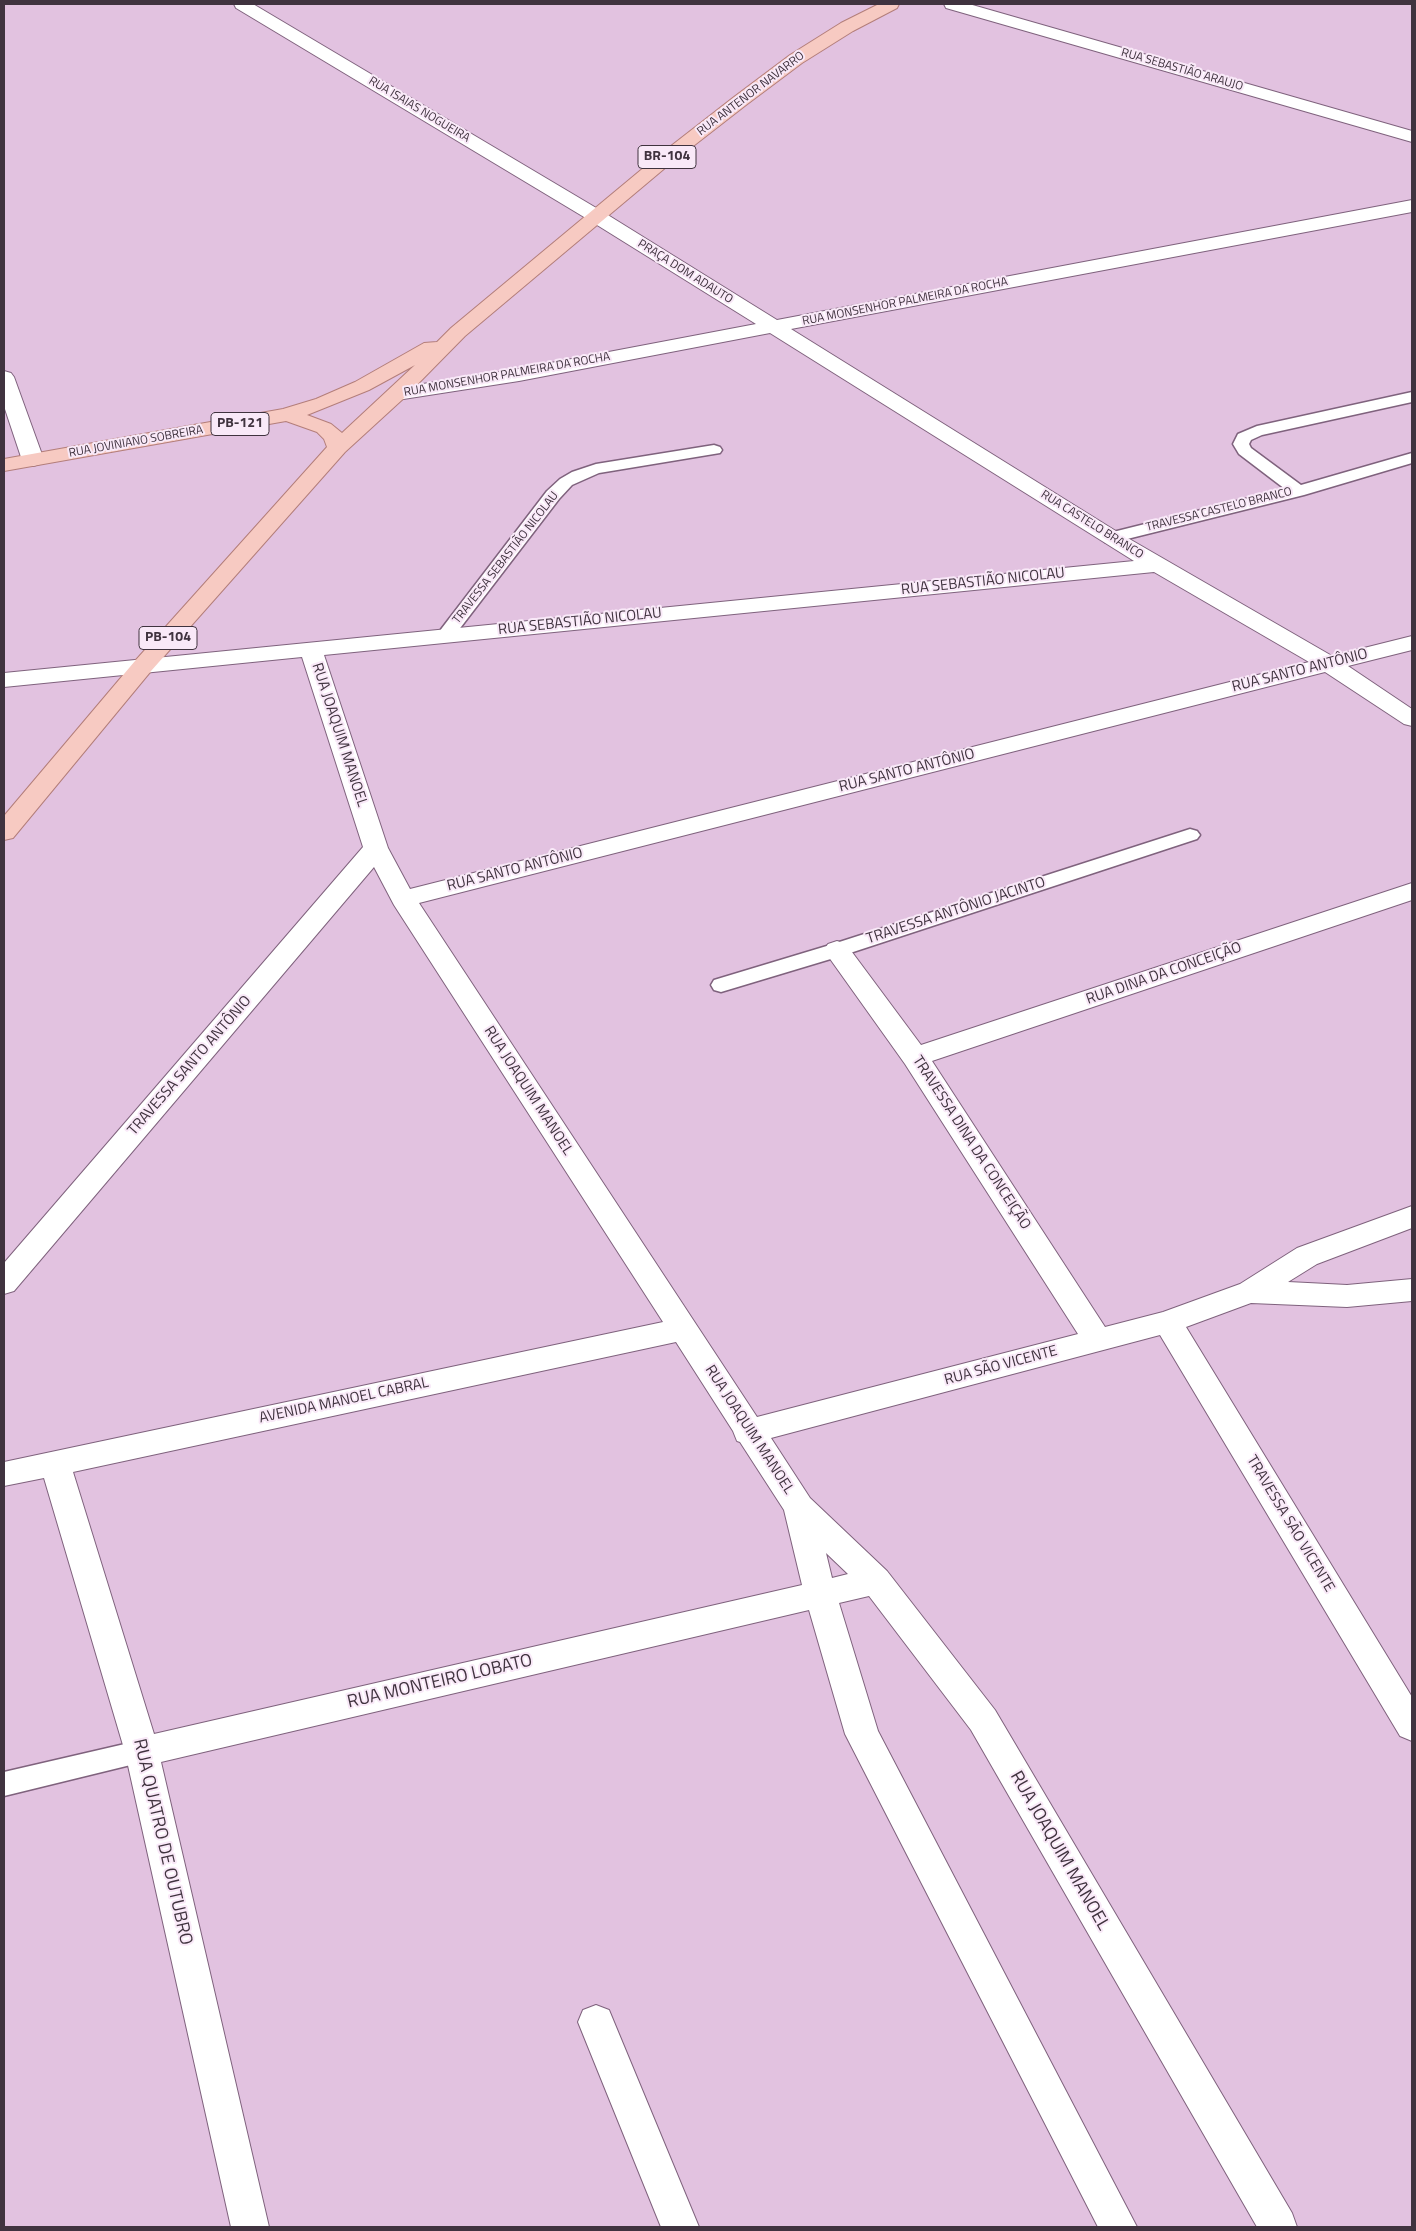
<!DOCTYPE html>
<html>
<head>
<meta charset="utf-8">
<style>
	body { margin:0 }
	#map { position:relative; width:1416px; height:2231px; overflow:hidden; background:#e2c2e0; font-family:"Titillium Web",sans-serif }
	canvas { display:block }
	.frame { position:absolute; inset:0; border:5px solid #40333f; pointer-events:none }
</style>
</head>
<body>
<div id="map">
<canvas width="1416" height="2231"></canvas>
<div class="frame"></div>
</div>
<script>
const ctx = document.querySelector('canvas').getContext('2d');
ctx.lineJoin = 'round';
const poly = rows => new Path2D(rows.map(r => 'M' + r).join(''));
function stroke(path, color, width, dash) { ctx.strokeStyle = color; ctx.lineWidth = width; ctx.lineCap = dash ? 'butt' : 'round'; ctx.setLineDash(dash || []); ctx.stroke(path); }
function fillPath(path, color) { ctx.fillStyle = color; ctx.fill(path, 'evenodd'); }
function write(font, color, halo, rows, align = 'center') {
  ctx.font = font + ' "Titillium Web",sans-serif'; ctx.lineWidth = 4; ctx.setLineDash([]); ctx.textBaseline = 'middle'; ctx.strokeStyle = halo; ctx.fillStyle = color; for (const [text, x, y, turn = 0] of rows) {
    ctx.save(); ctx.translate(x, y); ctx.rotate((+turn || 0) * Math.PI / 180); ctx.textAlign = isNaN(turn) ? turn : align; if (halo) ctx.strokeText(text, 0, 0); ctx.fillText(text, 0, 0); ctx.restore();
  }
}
const lane = poly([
	[1412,392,1412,402,1262,435,1251,440,1249,444,1251,448,1301,485,1412,453,1412,463,1304,495,1111,543,1105,542,1103,538,1105,534,1285,489,1239,454,1233,444,1238,434,1257,426,1412,392],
	[714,445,720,447,722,450,720,453,599,473,572,485,559,499,451,640,439,640,436,636,439,632,547,491,560,479,572,472,596,464,714,445],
	[1190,829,1197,831,1200,835,1197,839,844,955,721,992,714,990,711,985,714,980,830,945,1190,829],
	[142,1740,151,1744,155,1752,151,1760,4,1796,4,1772,142,1740]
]);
const street = poly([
	[234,4,253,4,603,212,777,320,1412,200,1412,212,791,329,1119,533,1332,656,1412,636,1412,650,1348,666,1412,709,1412,726,1404,724,1325,672,419,903,757,1417,1078,1334,905,1064,828,956,824,950,828,944,837,941,846,944,921,1045,1412,883,1412,900,932,1061,1105,1327,1163,1312,1240,1284,1297,1248,1412,1206,1412,1228,1317,1264,1288,1282,1347,1285,1412,1279,1412,1301,1347,1307,1251,1303,1186,1327,1412,1697,1412,1741,1400,1736,1160,1335,771,1438,810,1498,887,1571,995,1710,1292,2213,1297,2227,1257,2227,971,1730,869,1596,839,1603,878,1731,1137,2227,1098,2227,845,1734,809,1610,161,1762,269,2227,231,2227,125,1752,44,1478,4,1486,4,1462,663,1322,394,905,374,867,14,1291,4,1294,4,1263,363,847,302,657,4,687,4,673,1134,561,770,333,519,381,397,400,390,398,387,394,390,390,397,388,519,369,756,324,589,220,236,8,234,4],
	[1154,572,1309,662,410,889,388,848,324,655,1154,572],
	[676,1342,733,1431,737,1441,740,1442,784,1510,802,1585,154,1734,73,1472,676,1342],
	[826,1553,848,1574,832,1578,826,1553],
	[944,4,969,4,1412,131,1412,142,946,8,944,4],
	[4,371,11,373,14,377,44,460,40,464,33,466,26,464,22,460,4,406,4,371],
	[596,2005,609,2010,699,2227,661,2227,578,2022,583,2010,596,2005]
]);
const primary = poly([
	[879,4,899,4,897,8,853,31,802,63,746,105,665,168,465,336,404,398,345,452,151,671,13,838,4,840,4,816,135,661,327,447,324,439,317,432,286,421,4,471,4,459,283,409,316,399,355,382,424,343,437,342,451,328,653,160,734,97,790,55,841,23,879,4],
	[415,365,342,433,331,424,307,415,369,390,415,365]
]);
stroke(lane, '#7f627d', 3);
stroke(street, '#7f627d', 2);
stroke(primary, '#b37e7a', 2);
fillPath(lane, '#fff');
fillPath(street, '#fff');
fillPath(primary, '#f7cac2');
write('12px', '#40333f', '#f9e9f8', [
	["RUA SEBASTIÃO ARAUJO",1182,70,16],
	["RUA ANTENOR NAVARRO",751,94,-37],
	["RUA ISAIAS NOGUEIRA",419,110,31],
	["PRAÇA DOM ADAUTO",685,272,32],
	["RUA MONSENHOR PALMEIRA DA ROCHA",905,302,-11],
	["RUA MONSENHOR PALMEIRA DA ROCHA",507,375,-10],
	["RUA JOVINIANO SOBREIRA",136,442,-10],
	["TRAVESSA CASTELO BRANCO",1219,510,-14],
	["RUA CASTELO BRANCO",1092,525,32],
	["TRAVESSA SEBASTIÃO NICOLAU",506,558,-52]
]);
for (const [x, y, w] of [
	[667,157,58],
	[240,424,58],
	[168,638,58]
]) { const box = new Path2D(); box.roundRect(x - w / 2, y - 11.5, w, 23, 4); ctx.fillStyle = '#f9e9f8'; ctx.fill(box); stroke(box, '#40333f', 1); }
write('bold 14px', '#40333f', null, [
	["BR-104",667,157],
	["PB-121",240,424],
	["PB-104",168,638]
]);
write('15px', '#40333f', '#f9e9f8', [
	["RUA SEBASTIÃO NICOLAU",983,582,-6],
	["RUA SEBASTIÃO NICOLAU",580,622,-6],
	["RUA SANTO ANTÔNIO",1300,671,-14],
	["RUA JOAQUIM MANOEL",339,735,72],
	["RUA SANTO ANTÔNIO",907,771,-14],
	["RUA SANTO ANTÔNIO",515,870,-14],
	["TRAVESSA ANTÔNIO JACINTO",956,911,-18],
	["RUA DINA DA CONCEIÇÃO",1164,974,-19],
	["TRAVESSA SANTO ANTÔNIO",190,1066,-49],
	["RUA JOAQUIM MANOEL",528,1091,57],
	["TRAVESSA DINA DA CONCEIÇÃO",971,1143,57],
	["RUA SÃO VICENTE",1001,1366,-15],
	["AVENIDA MANOEL CABRAL",344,1401,-12],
	["RUA JOAQUIM MANOEL",749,1430,57],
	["TRAVESSA SÃO VICENTE",1290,1524,59]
]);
write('18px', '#40333f', '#f9e9f8', [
	["RUA MONTEIRO LOBATO",440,1682,-13],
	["RUA QUATRO DE OUTUBRO",162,1842,77],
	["RUA JOAQUIM MANOEL",1059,1851,60]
]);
</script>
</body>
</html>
